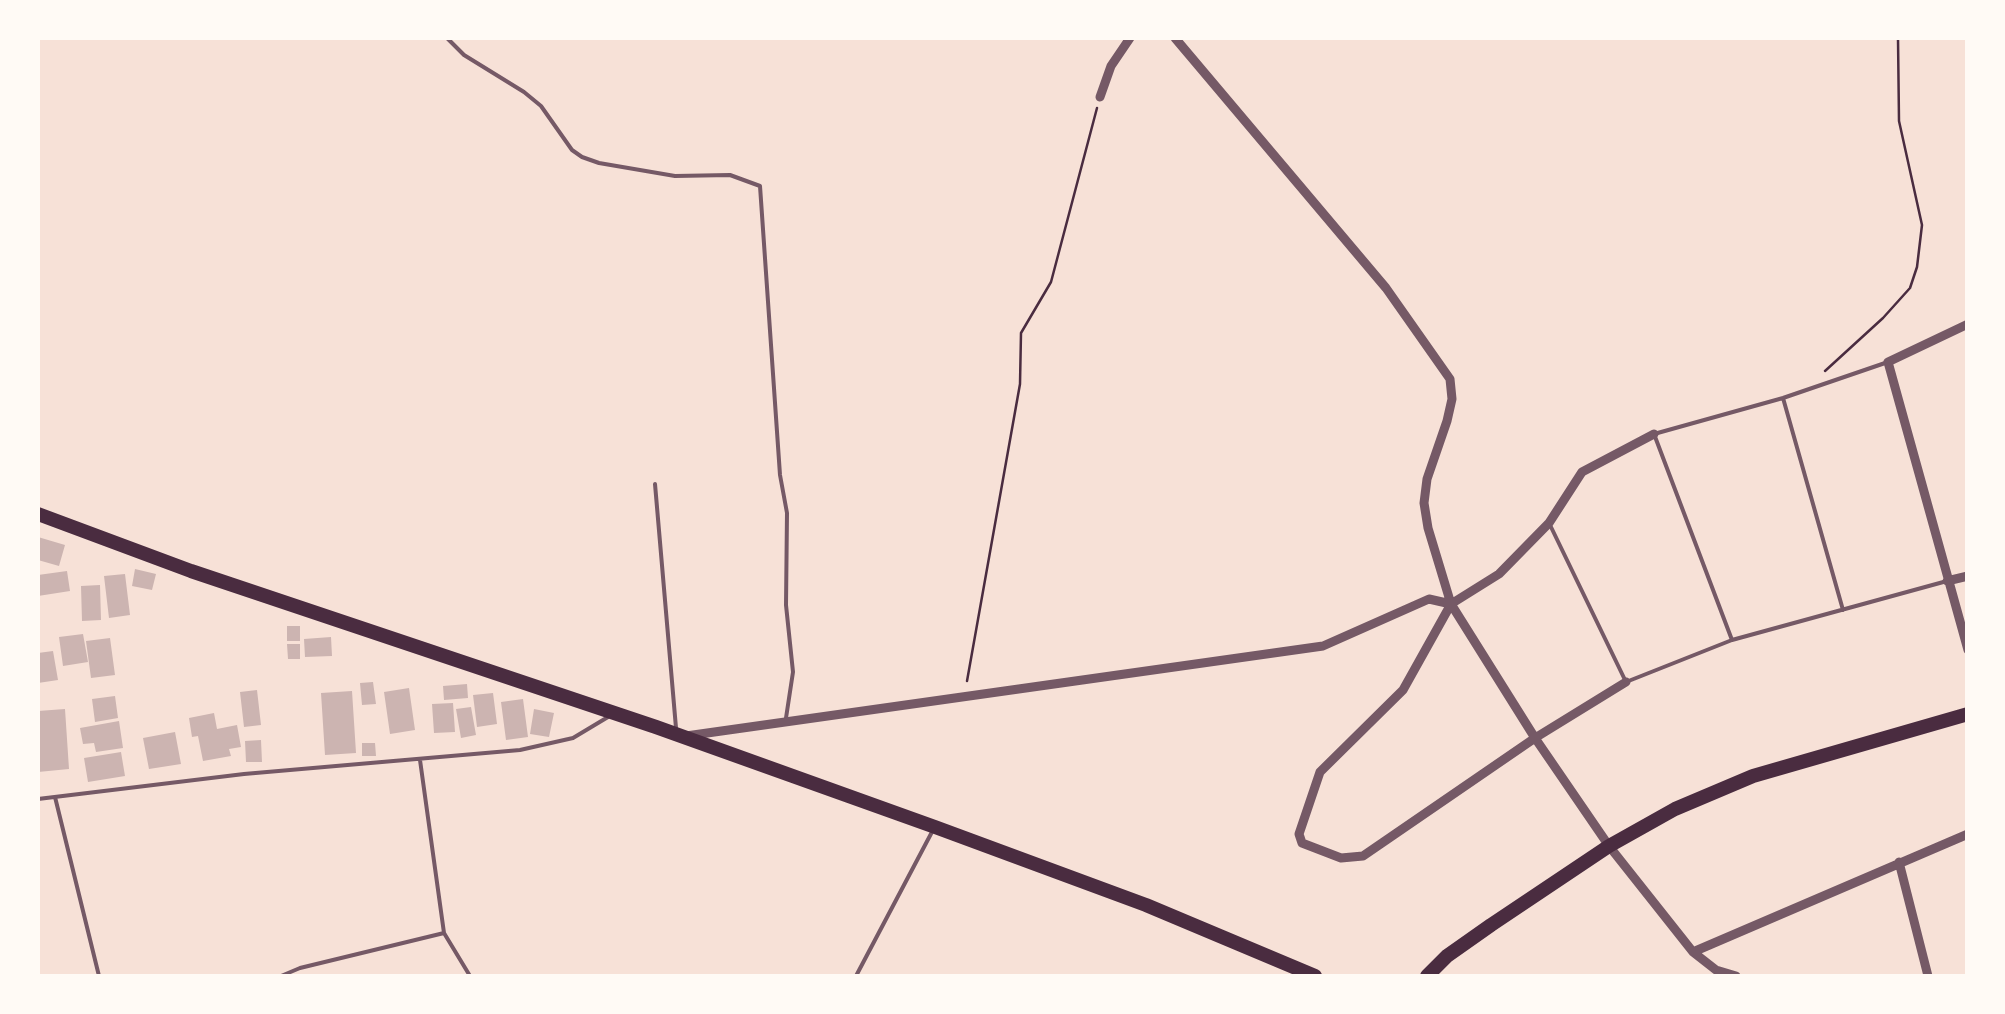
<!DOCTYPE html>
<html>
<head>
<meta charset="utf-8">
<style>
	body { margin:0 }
	#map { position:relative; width:2005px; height:1014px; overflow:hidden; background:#f7e1d7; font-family:"Sofia Sans Condensed",sans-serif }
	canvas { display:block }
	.frame { position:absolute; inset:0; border:40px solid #fffaf5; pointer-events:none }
</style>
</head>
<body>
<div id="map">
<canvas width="2005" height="1014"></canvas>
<div class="frame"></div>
</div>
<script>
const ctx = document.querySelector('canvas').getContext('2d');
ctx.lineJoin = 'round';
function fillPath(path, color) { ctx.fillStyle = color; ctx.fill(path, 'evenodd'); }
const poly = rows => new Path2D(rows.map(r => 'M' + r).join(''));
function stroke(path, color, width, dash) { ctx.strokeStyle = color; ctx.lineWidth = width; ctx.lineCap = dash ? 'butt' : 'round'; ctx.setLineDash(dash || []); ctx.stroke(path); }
fillPath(poly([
	[38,537,65,545,59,566,38,560],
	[135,569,156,574,152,590,132,586],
	[67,571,70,591,38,596,38,575],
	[125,574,130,615,109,618,104,576],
	[100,585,101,620,82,621,81,586],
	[287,626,300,626,300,641,287,641],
	[83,634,88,662,63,666,59,637],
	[331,637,332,656,305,657,304,639],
	[110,638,115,675,91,678,86,641],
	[287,644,300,644,300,659,288,659],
	[53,651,58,680,38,683,38,653],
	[373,682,376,704,362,705,360,683],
	[467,684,468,698,444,700,443,686],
	[409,688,415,730,390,734,384,692],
	[257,690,261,725,244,727,240,692],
	[352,691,356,753,325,755,321,693],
	[493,693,497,724,477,727,473,695],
	[115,696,118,718,95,722,92,699],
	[523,699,528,737,506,740,501,702],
	[453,703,455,732,434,733,432,704],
	[471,707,476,735,461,738,456,709],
	[65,709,69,769,38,772,38,711],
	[534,709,554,713,549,737,530,734],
	[214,713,217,729,237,725,241,747,229,749,231,756,203,761,198,736,192,737,189,718],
	[119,721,123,748,96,752,94,743,83,744,80,728],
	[175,732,181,764,149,769,143,738],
	[261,740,262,762,246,762,245,741],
	[362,743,375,743,376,756,362,756],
	[121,752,125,776,88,782,84,758]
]), '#ccb4b1');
stroke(poly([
	[1825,371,1883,318,1910,288,1917,267,1922,225,1899,121,1898,38],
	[967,681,1020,384,1021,333,1051,282,1097,108]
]), '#4a2c40', 2.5);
stroke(poly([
	[447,38,464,55,524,92,541,106,572,150,582,157,599,163,675,176,730,175,760,186,780,475,787,513,786,605,793,672,786,718],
	[1783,398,1843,610],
	[655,484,676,728],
	[1551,527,1626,682,1732,640,1947,581],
	[1732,640,1654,434,1783,398,1888,362],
	[420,760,444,933,470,976],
	[55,797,99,976],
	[38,799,244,774,520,750,573,738,608,717],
	[281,976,300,968,444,933],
	[856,976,933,830]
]), '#755966', 4);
stroke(poly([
	[1175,38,1386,288,1450,379,1452,399,1447,421,1427,479,1424,503,1428,528,1451,604,1535,738,1609,846,1693,952,1716,970,1736,976],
	[1100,97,1111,66,1130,38],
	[1968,324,1888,362,1968,650],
	[1947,581,1968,576],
	[1626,682,1535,738,1363,856,1341,858,1302,843,1299,834,1320,772,1403,690,1451,604,1499,574,1549,523,1582,472,1654,434],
	[686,736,1323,646,1429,599,1451,604],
	[1899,862,1928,976],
	[1693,952,1968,834]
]), '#755966', 9);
stroke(poly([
	[38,514,191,571,656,727,935,827,1146,905,1315,976],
	[1427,976,1447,956,1491,925,1609,846,1675,809,1753,776,1968,714]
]), '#4a2c40', 14);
</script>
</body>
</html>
